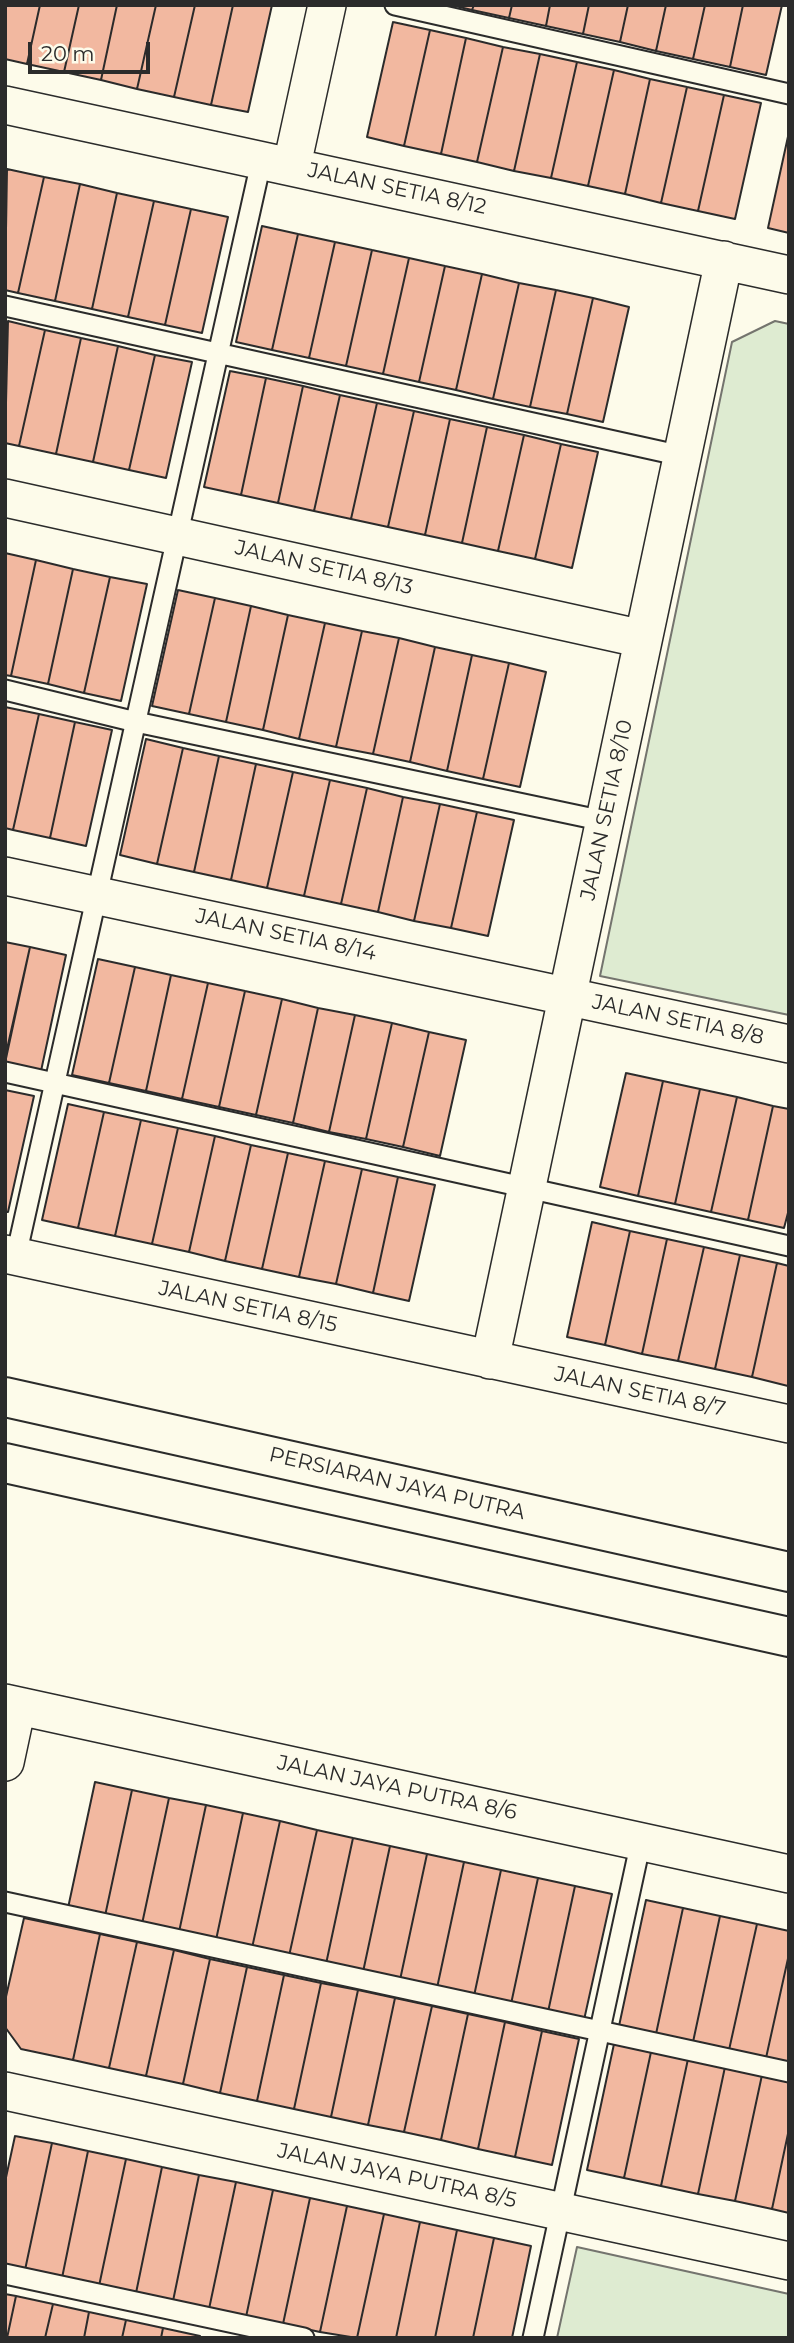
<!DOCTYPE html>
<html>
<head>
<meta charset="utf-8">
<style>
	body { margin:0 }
	#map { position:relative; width:794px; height:2343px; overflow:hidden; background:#fdfbea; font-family:Montserrat,sans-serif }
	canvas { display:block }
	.frame { position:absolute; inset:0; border:7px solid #2b2b2b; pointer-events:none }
	.scale { position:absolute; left:28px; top:42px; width:122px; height:32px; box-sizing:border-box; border:4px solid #2b2b2b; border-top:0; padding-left:9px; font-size:21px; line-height:24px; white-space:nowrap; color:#2b2b2b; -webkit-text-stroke:5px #fdfbea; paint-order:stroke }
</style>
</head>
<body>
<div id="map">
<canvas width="794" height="2343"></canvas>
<div class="frame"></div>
<div class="scale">20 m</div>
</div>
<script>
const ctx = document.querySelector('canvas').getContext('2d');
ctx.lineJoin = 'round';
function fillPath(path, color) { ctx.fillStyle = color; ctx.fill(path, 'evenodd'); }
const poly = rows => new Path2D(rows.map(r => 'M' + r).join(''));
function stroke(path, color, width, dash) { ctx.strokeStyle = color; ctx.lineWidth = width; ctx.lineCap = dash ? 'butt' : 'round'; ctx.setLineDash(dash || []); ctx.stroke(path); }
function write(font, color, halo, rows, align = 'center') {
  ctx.font = font + ' Montserrat,sans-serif'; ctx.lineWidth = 5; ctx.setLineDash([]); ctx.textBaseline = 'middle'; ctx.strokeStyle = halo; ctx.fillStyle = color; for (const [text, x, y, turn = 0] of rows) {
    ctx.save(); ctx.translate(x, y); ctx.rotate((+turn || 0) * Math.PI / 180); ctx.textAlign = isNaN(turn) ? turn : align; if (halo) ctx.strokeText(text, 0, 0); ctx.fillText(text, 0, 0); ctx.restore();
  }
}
const green = poly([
	[775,321,789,324,789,1015,600,976,732,342,775,321],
	[577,2247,789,2294,789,2338,557,2338,577,2247]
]);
fillPath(green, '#deebd1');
stroke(green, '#74746e', 2);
const building = poly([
	[5,5,40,5,27,64,5,59,5,5],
	[40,5,79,5,64,72,27,64,40,5],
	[79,5,117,5,101,80,64,72,79,5],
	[117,5,156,5,137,89,101,80,117,5],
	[156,5,195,5,174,97,137,89,156,5],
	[195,5,233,5,211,105,174,97,195,5],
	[233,5,272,5,248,112,211,105,233,5],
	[451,5,474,5,472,10,451,5],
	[474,5,512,5,509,18,472,10,474,5],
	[512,5,550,5,546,26,509,18,512,5],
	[550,5,589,5,583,34,546,26,550,5],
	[589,5,628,5,620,42,583,34,589,5],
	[628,5,666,5,656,51,620,42,628,5],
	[666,5,705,5,693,59,656,51,666,5],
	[705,5,743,5,730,67,693,59,705,5],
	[743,5,782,5,766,75,730,67,743,5],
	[393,22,430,30,404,146,367,137,393,22],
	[430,30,466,38,441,154,404,146,430,30],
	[466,38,503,47,477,162,441,154,466,38],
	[503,47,540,54,514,171,477,162,503,47],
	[540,54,577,62,551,178,514,171,540,54],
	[577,62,614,70,588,186,551,178,577,62],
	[614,70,650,79,625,194,588,186,614,70],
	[650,79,687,87,661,203,625,194,650,79],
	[687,87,724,95,698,211,661,203,687,87],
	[724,95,761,103,735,219,698,211,724,95],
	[789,132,789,233,768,228,789,132],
	[7,169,44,177,18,293,5,290,7,169],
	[44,177,80,184,55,301,18,293,44,177],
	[80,184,117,193,92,309,55,301,80,184],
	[117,193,154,201,128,317,92,309,117,193],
	[154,201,191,209,165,325,128,317,154,201],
	[191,209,228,217,202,333,165,325,191,209],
	[262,226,298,234,272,350,236,342,262,226],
	[298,234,335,242,309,358,272,350,298,234],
	[335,242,372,250,346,366,309,358,335,242],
	[372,250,409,258,383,374,346,366,372,250],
	[409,258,445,266,419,382,383,374,409,258],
	[445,266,482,274,456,390,419,382,445,266],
	[482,274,519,283,493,399,456,390,482,274],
	[519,283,556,290,530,407,493,399,519,283],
	[556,290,593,298,567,414,530,407,556,290],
	[593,298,629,307,603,422,567,414,593,298],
	[8,321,45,330,19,446,5,443,8,321],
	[45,330,81,338,56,454,19,446,45,330],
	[81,338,118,346,93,462,56,454,81,338],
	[118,346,155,355,129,470,93,462,118,346],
	[155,355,192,362,166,478,129,470,155,355],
	[230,371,266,378,241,495,204,487,230,371],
	[266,378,303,386,278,503,241,495,266,378],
	[303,386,340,395,314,511,278,503,303,386],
	[340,395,377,403,351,519,314,511,340,395],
	[377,403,414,411,388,527,351,519,377,403],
	[414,411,450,419,425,535,388,527,414,411],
	[450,419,487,427,462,543,425,535,450,419],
	[487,427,524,435,498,551,462,543,487,427],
	[524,435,561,444,535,559,498,551,524,435],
	[561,444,598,452,572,568,535,559,561,444],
	[5,553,36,560,11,676,5,675,5,553],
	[36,560,73,569,48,684,11,676,36,560],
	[73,569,110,577,84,693,48,684,73,569],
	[110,577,147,584,121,701,84,693,110,577],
	[178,590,215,598,189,714,152,706,178,590],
	[215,598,251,606,226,722,189,714,215,598],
	[251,606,288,615,263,730,226,722,251,606],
	[288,615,325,623,299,739,263,730,288,615],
	[325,623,362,631,336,747,299,739,325,623],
	[362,631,399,638,373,754,336,747,362,631],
	[399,638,435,647,410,762,373,754,399,638],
	[435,647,472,655,447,771,410,762,435,647],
	[472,655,509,663,483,779,447,771,472,655],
	[509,663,546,672,520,787,483,779,509,663],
	[5,707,39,714,13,830,5,828,5,707],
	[39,714,75,722,50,838,13,830,39,714],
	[75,722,112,730,86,846,50,838,75,722],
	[146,739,183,748,157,864,120,855,146,739],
	[183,748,219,756,194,872,157,864,183,748],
	[219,756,256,764,231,880,194,872,219,756],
	[256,764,293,772,267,888,231,880,256,764],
	[293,772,330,780,304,896,267,888,293,772],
	[330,780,367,788,341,904,304,896,330,780],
	[367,788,403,797,378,912,341,904,367,788],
	[403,797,440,804,414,921,378,912,403,797],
	[440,804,477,812,451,928,414,921,440,804],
	[477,812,514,820,488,936,451,928,477,812],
	[5,942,30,947,5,1058,5,942],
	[30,947,66,955,41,1071,5,1063,30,947],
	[98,959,135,967,109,1083,72,1075,98,959],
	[135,967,171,975,146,1091,109,1083,135,967],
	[171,975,208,983,182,1099,146,1091,171,975],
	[208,983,245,991,219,1107,182,1099,208,983],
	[245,991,282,999,256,1115,219,1107,245,991],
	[282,999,318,1008,293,1123,256,1115,282,999],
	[318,1008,355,1015,329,1132,293,1123,318,1008],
	[355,1015,392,1023,366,1139,329,1132,355,1015],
	[392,1023,429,1032,403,1147,366,1139,392,1023],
	[429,1032,466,1040,440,1156,403,1147,429,1032],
	[626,1073,663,1081,638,1196,600,1187,626,1073],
	[663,1081,700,1089,675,1204,638,1196,663,1081],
	[700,1089,737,1097,711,1212,675,1204,700,1089],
	[5,1090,34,1096,8,1212,5,1212,5,1090],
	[737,1097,773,1106,748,1220,711,1212,737,1097],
	[68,1104,104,1112,78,1228,42,1220,68,1104],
	[773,1106,789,1109,789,1209,784,1228,748,1220,773,1106],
	[104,1112,141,1120,115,1236,78,1228,104,1112],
	[141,1120,178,1128,152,1244,115,1236,141,1120],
	[178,1128,215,1136,189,1252,152,1244,178,1128],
	[215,1136,251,1145,225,1261,189,1252,215,1136],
	[251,1145,288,1153,262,1269,225,1261,251,1145],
	[288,1153,325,1161,299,1277,262,1269,288,1153],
	[325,1161,362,1169,336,1284,299,1277,325,1161],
	[362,1169,398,1177,373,1293,336,1284,362,1169],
	[398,1177,435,1185,409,1301,373,1293,398,1177],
	[592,1222,630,1231,605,1345,567,1337,592,1222],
	[630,1231,667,1239,642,1354,605,1345,630,1231],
	[667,1239,704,1247,678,1361,642,1354,667,1239],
	[704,1247,740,1255,715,1369,678,1361,704,1247],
	[740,1255,777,1263,752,1377,715,1369,740,1255],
	[777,1263,789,1266,788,1386,752,1377,777,1263],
	[95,1782,132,1790,105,1916,68,1908,95,1782],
	[132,1790,169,1798,142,1924,105,1916,132,1790],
	[169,1798,206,1805,179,1932,142,1924,169,1798],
	[206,1805,243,1813,216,1940,179,1932,206,1805],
	[243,1813,280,1821,252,1948,216,1940,243,1813],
	[280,1821,317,1830,289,1956,252,1948,280,1821],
	[317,1830,353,1838,326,1964,289,1956,317,1830],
	[353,1838,390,1846,363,1972,326,1964,353,1838],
	[390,1846,427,1854,400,1980,363,1972,390,1846],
	[427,1854,464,1862,437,1988,400,1980,427,1854],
	[464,1862,501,1870,474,1996,437,1988,464,1862],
	[501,1870,538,1878,511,2004,474,1996,501,1870],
	[538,1878,575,1886,548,2012,511,2004,538,1878],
	[575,1886,612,1894,584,2020,548,2012,575,1886],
	[646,1900,683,1908,656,2034,619,2026,646,1900],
	[683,1908,720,1916,693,2042,656,2034,683,1908],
	[720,1916,757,1924,729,2050,693,2042,720,1916],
	[24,1918,100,1934,73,2060,21,2049,5,2027,5,2001,24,1918],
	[757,1924,789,1931,789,1954,766,2058,729,2050,757,1924],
	[100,1934,137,1942,109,2068,73,2060,100,1934],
	[137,1942,174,1950,146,2076,109,2068,137,1942],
	[174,1950,210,1959,183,2084,146,2076,174,1950],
	[789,1954,789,2063,766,2058,789,1954],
	[210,1959,247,1967,220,2093,183,2084,210,1959],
	[247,1967,284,1975,257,2101,220,2093,247,1967],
	[284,1975,321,1983,294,2109,257,2101,284,1975],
	[321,1983,358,1990,331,2117,294,2109,321,1983],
	[358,1990,395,1998,368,2125,331,2117,358,1990],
	[395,1998,432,2006,404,2132,368,2125,395,1998],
	[432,2006,468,2014,441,2140,404,2132,432,2006],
	[468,2014,505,2022,478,2149,441,2140,468,2014],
	[505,2022,542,2031,515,2157,478,2149,505,2022],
	[542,2031,579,2039,552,2165,515,2157,542,2031],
	[614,2044,651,2052,624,2178,587,2170,614,2044],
	[651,2052,688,2059,661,2186,624,2178,651,2052],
	[688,2059,725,2067,698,2194,661,2186,688,2059],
	[725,2067,762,2075,735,2201,698,2194,725,2067],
	[762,2075,789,2081,789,2129,772,2209,735,2201,762,2075],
	[789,2129,789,2213,772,2209,789,2129],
	[15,2136,52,2143,25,2270,5,2265,5,2182,15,2136],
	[52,2143,88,2151,62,2278,25,2270,52,2143],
	[88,2151,126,2159,99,2286,62,2278,88,2151],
	[126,2159,162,2167,136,2293,99,2286,126,2159],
	[162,2167,199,2175,173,2301,136,2293,162,2167],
	[199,2175,236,2182,209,2309,173,2301,199,2175],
	[236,2182,273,2190,246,2317,209,2309,236,2182],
	[273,2190,310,2198,283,2324,246,2317,273,2190],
	[310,2198,347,2206,320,2332,283,2324,310,2198],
	[347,2206,384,2214,357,2338,320,2332,347,2206],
	[384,2214,420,2222,396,2338,357,2338,384,2214],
	[420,2222,457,2230,435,2338,396,2338,420,2222],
	[457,2230,494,2238,473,2338,435,2338,457,2230],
	[494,2238,531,2246,512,2338,473,2338,494,2238],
	[5,2294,16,2296,7,2338,5,2338,5,2294],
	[16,2296,53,2304,45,2338,7,2338,16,2296],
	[53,2304,89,2312,84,2338,45,2338,53,2304],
	[89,2312,126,2320,122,2338,84,2338,89,2312],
	[126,2320,163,2328,161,2338,122,2338,126,2320],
	[163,2328,200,2336,200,2338,161,2338,163,2328]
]);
fillPath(building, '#f2b8a0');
stroke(building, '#2b2b2b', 2);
const service = poly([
	[395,5,789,94],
	[5,306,682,456],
	[5,690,136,722,604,821],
	[5,1072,789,1246],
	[16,1256,262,158],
	[5,1902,789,2072],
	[5,2274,304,2338],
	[533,2338,641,1841]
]);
const minor = poly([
	[5,105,789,275],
	[292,165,327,5],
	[5,498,643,639],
	[5,876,789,1044],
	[5,1254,789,1424],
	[490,1360,724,260],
	[5,1703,789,1874],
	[5,1762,17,1706],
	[5,2091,789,2261]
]);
const primary = poly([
	[5,1397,789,1572],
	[5,1463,789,1637]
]);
stroke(service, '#2b2b2b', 23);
stroke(minor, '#2b2b2b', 40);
stroke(primary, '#2b2b2b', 42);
stroke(service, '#fdfbea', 19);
stroke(minor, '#fdfbea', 37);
stroke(primary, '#fdfbea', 38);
write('21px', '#2b2b2b', '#fdfbea', [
	["JALAN SETIA 8/12",397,189,12],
	["JALAN SETIA 8/13",324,568,13],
	["JALAN SETIA 8/10",607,810,-78],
	["JALAN SETIA 8/14",286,935,12],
	["JALAN SETIA 8/8",678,1020,12],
	["JALAN SETIA 8/15",248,1307,12],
	["JALAN SETIA 8/7",640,1392,12],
	["PERSIARAN JAYA PUTRA",397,1484,13],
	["JALAN JAYA PUTRA 8/6",397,1788,12],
	["JALAN JAYA PUTRA 8/5",397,2176,12]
]);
</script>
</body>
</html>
